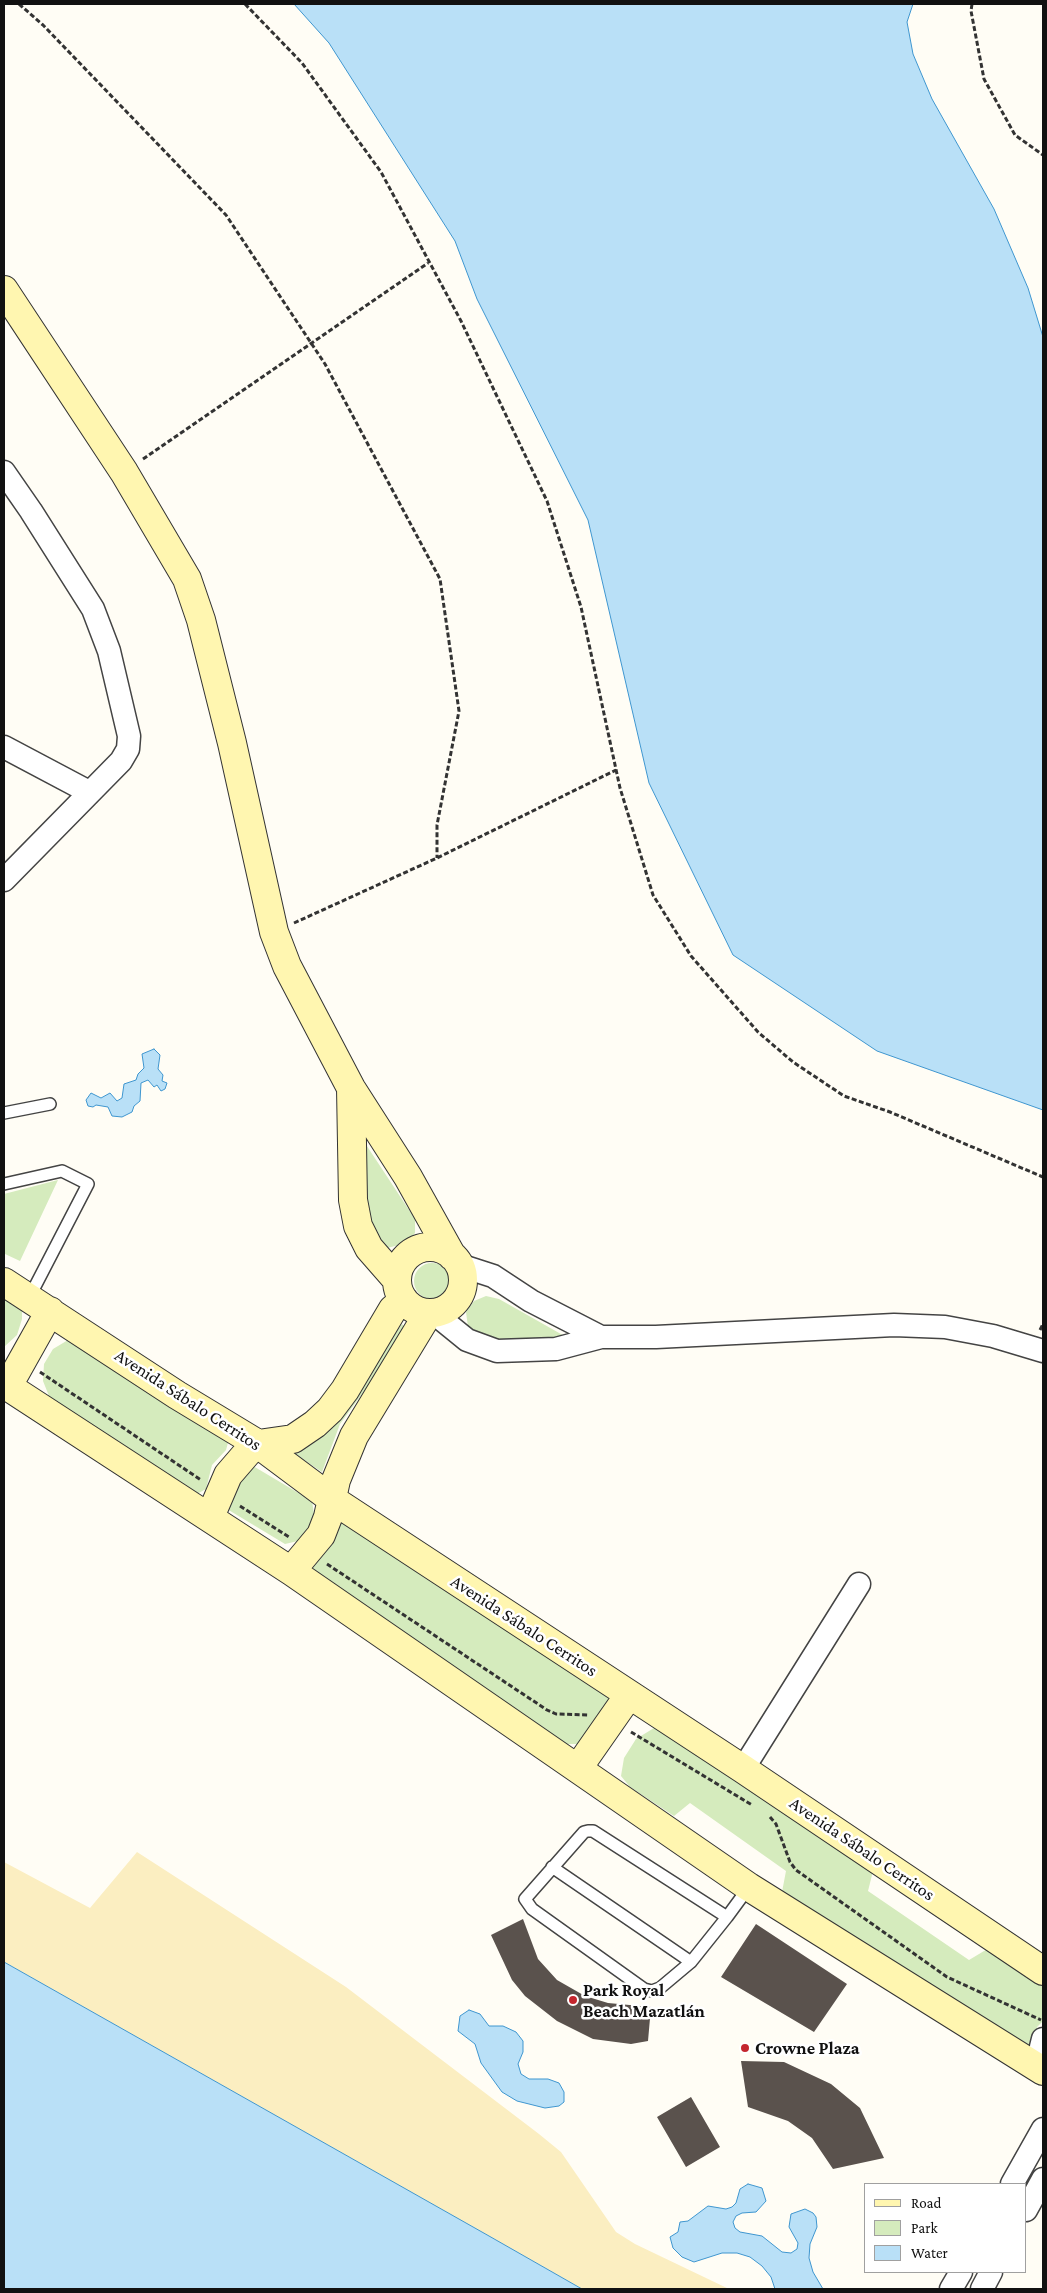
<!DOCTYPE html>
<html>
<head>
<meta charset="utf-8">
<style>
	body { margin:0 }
	#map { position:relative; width:1047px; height:2293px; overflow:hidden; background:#fffdf5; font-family:"Crimson Pro",serif }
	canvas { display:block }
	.frame { position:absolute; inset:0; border:5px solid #111; pointer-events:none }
	.legend { position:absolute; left:864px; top:2183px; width:162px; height:90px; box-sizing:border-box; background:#fff; border:1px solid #a0a0a0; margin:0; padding:6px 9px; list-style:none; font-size:15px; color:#111 }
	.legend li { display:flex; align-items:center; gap:10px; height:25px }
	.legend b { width:25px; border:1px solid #a0a0a0 }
</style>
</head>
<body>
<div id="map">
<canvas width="1047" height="2293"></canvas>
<div class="frame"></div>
<ul class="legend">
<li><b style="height:6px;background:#fff6b0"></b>Road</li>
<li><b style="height:14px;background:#d5ebbd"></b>Park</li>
<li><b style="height:14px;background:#b9e0f7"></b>Water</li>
</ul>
</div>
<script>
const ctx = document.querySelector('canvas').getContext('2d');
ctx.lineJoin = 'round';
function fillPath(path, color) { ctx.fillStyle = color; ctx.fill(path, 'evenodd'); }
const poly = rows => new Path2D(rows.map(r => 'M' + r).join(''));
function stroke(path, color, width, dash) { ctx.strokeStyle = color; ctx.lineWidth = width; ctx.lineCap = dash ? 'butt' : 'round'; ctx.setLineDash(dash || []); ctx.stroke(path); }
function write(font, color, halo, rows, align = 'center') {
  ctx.font = font + ' "Crimson Pro",serif'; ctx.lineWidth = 5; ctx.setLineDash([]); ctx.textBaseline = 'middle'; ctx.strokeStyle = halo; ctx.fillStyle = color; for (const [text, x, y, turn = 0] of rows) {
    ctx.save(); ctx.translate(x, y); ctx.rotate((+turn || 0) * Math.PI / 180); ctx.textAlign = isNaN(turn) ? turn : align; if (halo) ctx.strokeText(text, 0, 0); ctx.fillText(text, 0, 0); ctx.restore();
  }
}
fillPath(poly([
	[357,1131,415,1219,415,1233,407,1243,387,1248,369,1235],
	[58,1180,20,1261,5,1254,4,1194],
	'414 1281a18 18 0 1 1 36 0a18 18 0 1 1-36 0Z',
	[4,1286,22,1302,22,1319,17,1335,4,1347],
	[486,1296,499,1299,568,1338,481,1341,468,1327,466,1312,474,1301],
	[402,1324,408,1331,340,1424,322,1472,292,1452,331,1422],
	[68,1340,229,1439,226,1450,212,1465,206,1489,195,1495,51,1401,43,1381,44,1364,53,1349],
	[248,1463,312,1501,314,1514,308,1528,298,1541,285,1544,222,1506],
	[346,1519,608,1694,609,1703,579,1744,566,1744,309,1572,334,1525],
	[654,1728,673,1737,873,1871,868,1891,969,1960,989,1948,1043,1986,1043,2021,1037,2027,1030,2051,782,1892,786,1871,690,1803,674,1816,630,1787,621,1776,624,1758,636,1739]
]), '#d5ebbd');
fillPath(poly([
	[137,1852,346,1987,539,2134,561,2152,616,2232,635,2244,729,2289,582,2289,4,1962,4,1862,90,1908]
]), '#fbeec1');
const water = poly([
	[294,4,913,4,907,22,913,54,932,99,994,209,1028,288,1043,337,1043,1110,877,1051,733,955,649,783,588,520,477,299,455,241,329,43,294,4],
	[154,1049,160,1055,158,1069,163,1075,162,1081,167,1083,165,1089,161,1091,157,1085,154,1087,148,1080,141,1083,140,1101,134,1106,132,1112,122,1117,112,1116,108,1107,96,1105,93,1107,88,1106,86,1100,91,1093,101,1098,110,1093,117,1101,122,1098,124,1084,136,1080,138,1074,144,1068,142,1054,154,1049],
	[4,1962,489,2236,582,2289,4,2289,4,1962],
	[469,2010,480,2014,489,2026,503,2026,516,2032,523,2041,523,2052,518,2064,521,2074,529,2079,548,2079,559,2083,564,2092,564,2102,559,2106,545,2108,517,2101,502,2092,481,2063,475,2044,458,2031,460,2016,469,2010],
	[748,2184,762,2188,766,2201,756,2212,742,2213,736,2216,733,2222,735,2228,740,2232,762,2236,782,2252,791,2253,797,2249,798,2243,789,2227,791,2214,805,2209,813,2213,816,2217,817,2227,810,2244,809,2258,813,2272,823,2289,775,2289,771,2277,762,2266,750,2257,737,2253,722,2253,694,2262,682,2257,673,2248,670,2237,678,2232,680,2222,688,2221,708,2206,726,2209,732,2207,736,2203,740,2189,748,2184]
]);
fillPath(water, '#b9e0f7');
stroke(water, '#3f96cf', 1);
fillPath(poly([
	[523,1919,538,1959,557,1980,585,1996,608,2003,651,2007,648,2041,631,2044,593,2039,557,2021,525,1996,512,1980,491,1935],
	[756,1924,847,1984,814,2032,721,1977],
	[741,2061,784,2062,831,2084,860,2108,884,2158,833,2169,812,2138,788,2121,748,2107],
	[691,2097,720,2147,686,2167,657,2117]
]), '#5a524d');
const lane = poly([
	[4,1113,50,1104],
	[4,1184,62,1171,88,1184,29,1298],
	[552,1867,691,1962],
	[727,1917,593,1831,588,1831,584,1832,525,1899,532,1909,644,1989,652,1991,660,1988,691,1962,727,1917,749,1887]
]);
const street = poly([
	[4,472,31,511,93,609,109,651,129,736,128,749,121,761,4,880],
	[4,747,89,792],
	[459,1265,493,1276,531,1301,601,1337],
	[435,1314,467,1340,497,1351,556,1349,601,1337,656,1337,894,1325,945,1327,993,1336,1043,1351],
	[743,1769,859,1584],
	[1043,2039,1041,2047,1043,2059],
	[1012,2184,1043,2129],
	[1026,2210,1043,2179],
	[951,2289,961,2272],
	[982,2289,991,2272]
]);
const secondary = poly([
	[4,290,124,472,187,579,201,620,232,743,274,932,287,966,351,1088,408,1177,452,1256],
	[351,1088,353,1200,358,1226,369,1248,397,1280],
	'397 1280a33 33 0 1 1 66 0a33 33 0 1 1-66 0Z',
	[4,1282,177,1395,258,1444,333,1500,743,1769,1043,1971],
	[4,1384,291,1571,749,1887,1043,2071],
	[8,1386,50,1311],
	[210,1517,228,1475,247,1453,258,1444,293,1439,315,1424,330,1410,345,1390,393,1309,404,1300],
	[291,1571,321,1535,328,1517,336,1480,354,1436,428,1314],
	[578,1768,629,1695]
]);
stroke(lane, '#444', 14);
stroke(street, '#444', 25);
stroke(secondary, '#333', 30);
stroke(poly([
	[19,4,43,25,226,215,325,364,440,579,459,711,437,825,437,858],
	[245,4,302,63,381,172,461,321,547,501,581,607,620,788,653,895,691,956,758,1032,793,1062,844,1096,890,1112,1043,1177],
	[972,4,971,11,984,79,1015,135,1043,155],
	[143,459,428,263],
	[294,923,437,858,616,770],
	[1040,1330,1043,1324],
	[40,1372,201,1480],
	[240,1506,289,1537],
	[327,1564,547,1710,556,1714,588,1715],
	[631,1732,752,1805],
	[770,1817,776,1824,790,1862,796,1870,947,1977,1041,2020]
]), '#333', 3, [5, 2.5]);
stroke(lane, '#fff', 11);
stroke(street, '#fff', 22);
stroke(secondary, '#fff6b0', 28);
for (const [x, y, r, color] of [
	[573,2000,5,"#c4262e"],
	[745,2048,5,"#c4262e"]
]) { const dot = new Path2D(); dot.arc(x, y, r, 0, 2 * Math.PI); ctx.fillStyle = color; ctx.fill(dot); stroke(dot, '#fff', 2); }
write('18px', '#111', '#fff', [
	["Avenida Sábalo Cerritos",188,1400,33],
	["Avenida Sábalo Cerritos",524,1626,33],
	["Avenida Sábalo Cerritos",862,1849,34]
]);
write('bold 18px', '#111', '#fff', [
	["Park Royal",583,1990],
	["Beach Mazatlán",583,2011],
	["Crowne Plaza",755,2048]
], 'left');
</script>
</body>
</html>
